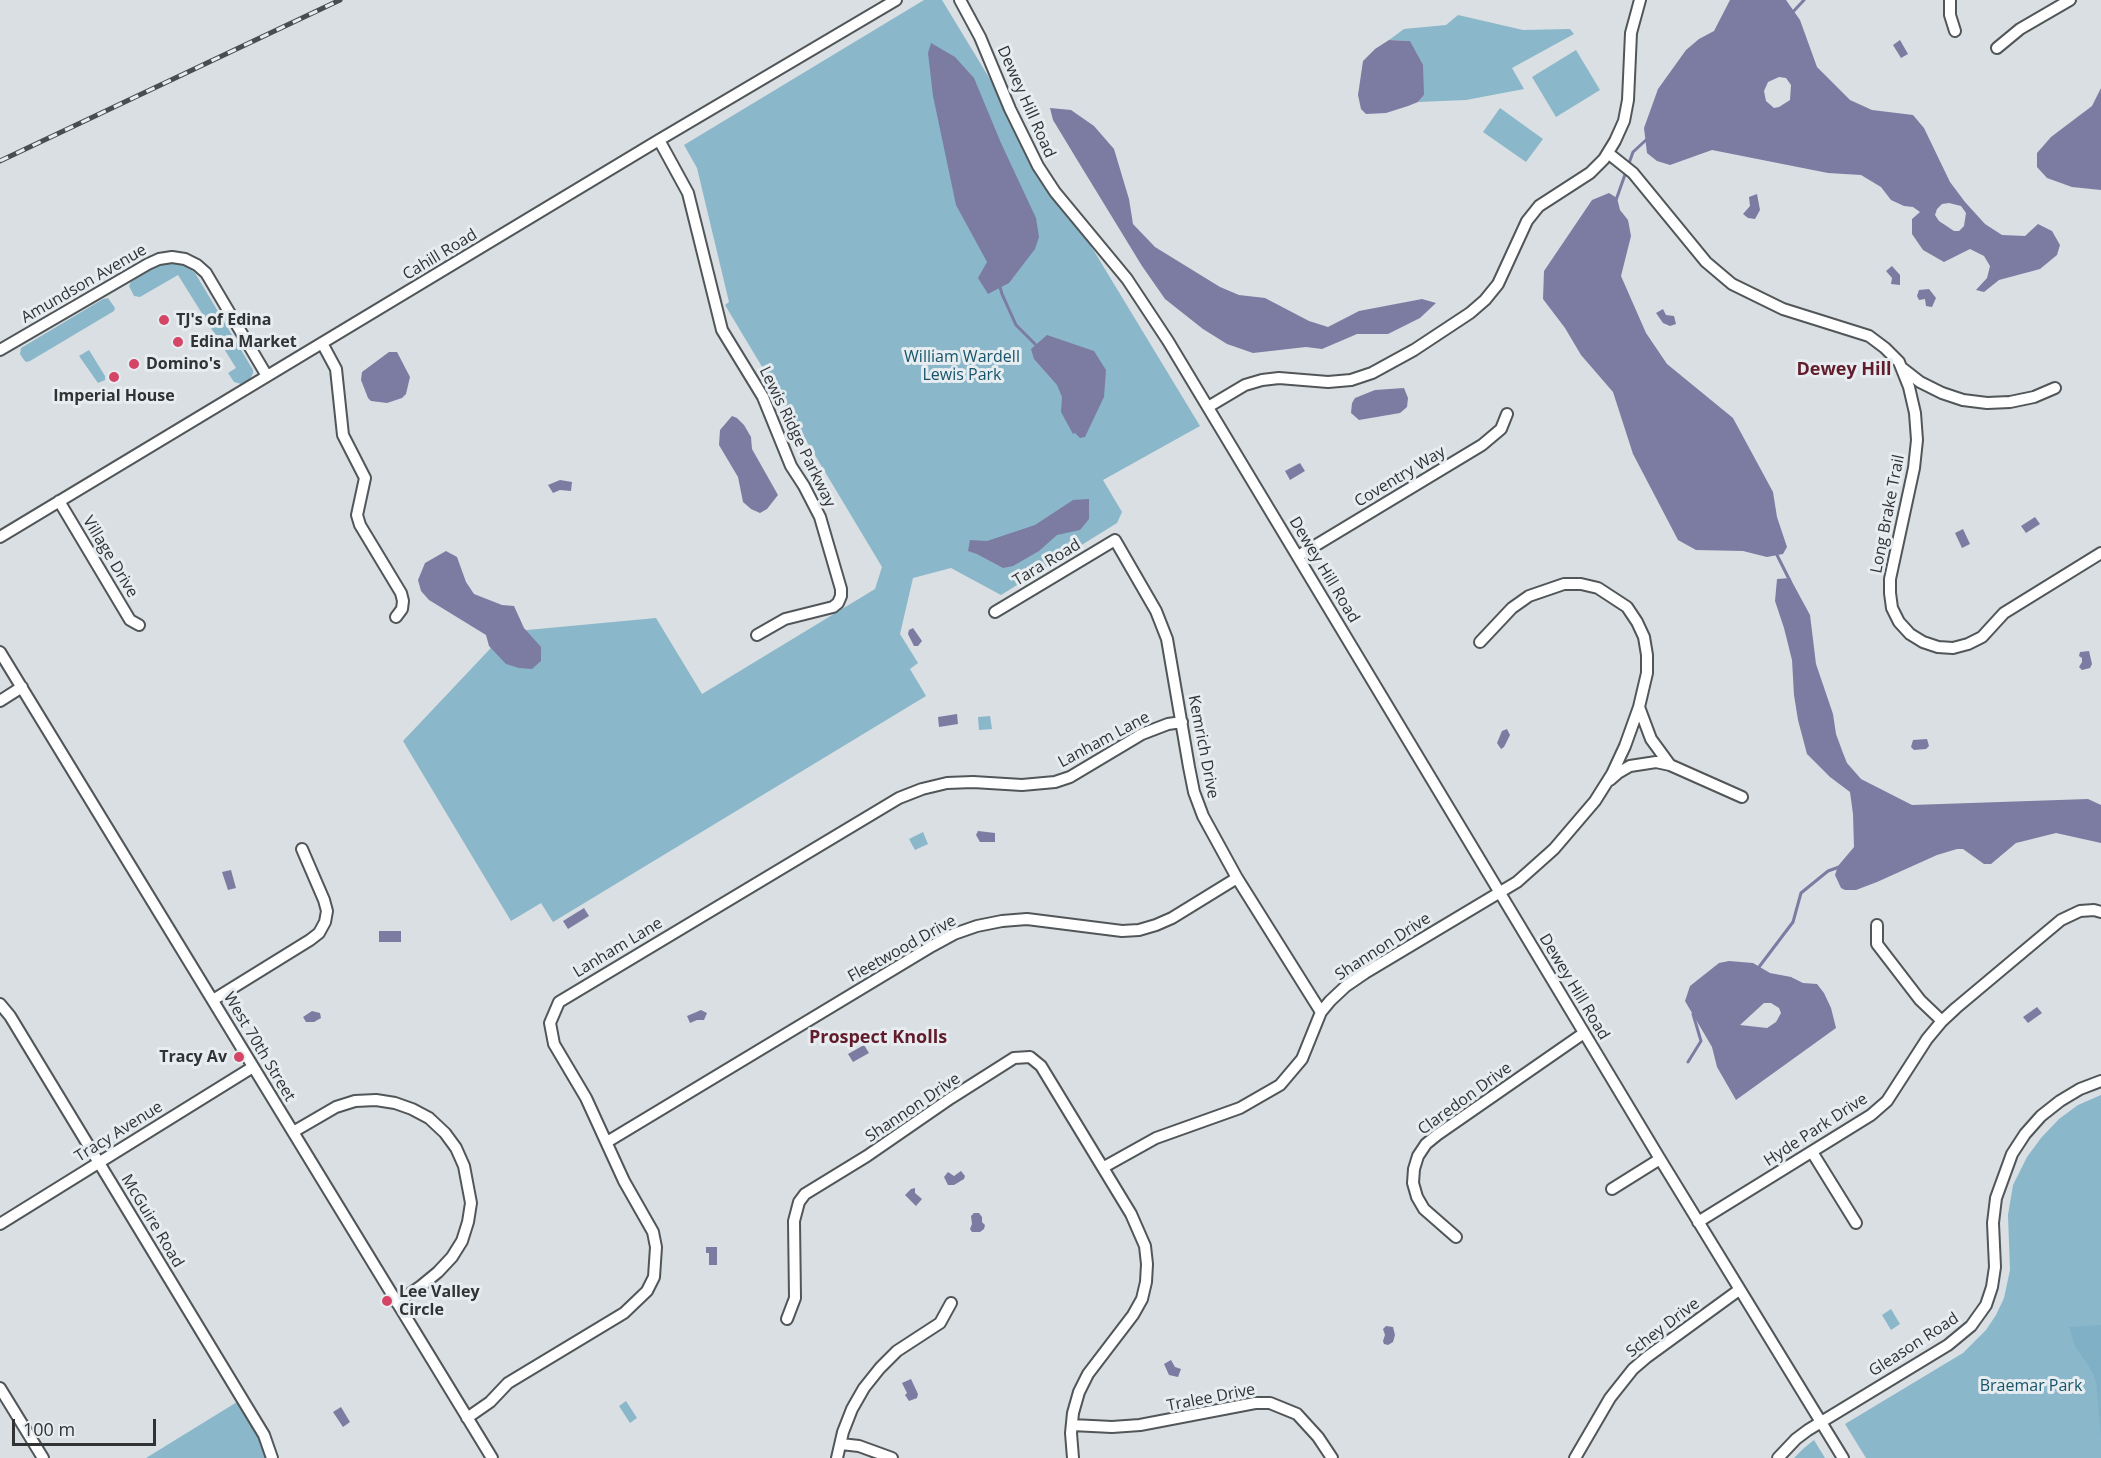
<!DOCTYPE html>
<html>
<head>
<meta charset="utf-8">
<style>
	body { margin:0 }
	#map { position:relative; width:2101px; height:1458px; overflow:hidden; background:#d9dfe2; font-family:"Open Sans",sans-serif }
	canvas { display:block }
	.scale { position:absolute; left:12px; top:1419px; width:144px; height:27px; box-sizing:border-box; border:3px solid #303234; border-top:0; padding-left:8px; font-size:18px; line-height:21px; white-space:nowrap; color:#303234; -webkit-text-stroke:4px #e6ecef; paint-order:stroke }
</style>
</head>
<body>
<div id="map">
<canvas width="2101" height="1458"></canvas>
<div class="scale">100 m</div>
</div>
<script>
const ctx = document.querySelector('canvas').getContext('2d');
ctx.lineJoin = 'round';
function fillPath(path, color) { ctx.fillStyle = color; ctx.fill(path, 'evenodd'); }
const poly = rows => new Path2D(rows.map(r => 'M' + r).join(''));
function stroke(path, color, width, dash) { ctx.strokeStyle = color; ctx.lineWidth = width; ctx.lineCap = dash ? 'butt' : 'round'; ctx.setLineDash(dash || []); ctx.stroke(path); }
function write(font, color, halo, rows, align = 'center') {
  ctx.font = font + ' "Open Sans",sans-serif'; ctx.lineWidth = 6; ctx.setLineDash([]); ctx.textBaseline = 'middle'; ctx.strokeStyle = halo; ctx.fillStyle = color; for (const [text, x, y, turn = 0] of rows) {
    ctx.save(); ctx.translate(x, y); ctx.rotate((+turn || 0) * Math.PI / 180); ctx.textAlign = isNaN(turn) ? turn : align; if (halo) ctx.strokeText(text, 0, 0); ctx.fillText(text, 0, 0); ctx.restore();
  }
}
fillPath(poly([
	[924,0,942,0,1200,426,1103,480,1122,512,1117,523,1001,595,951,568,913,578,900,634,918,663,910,669,926,696,553,922,541,903,511,921,403,741,506,632,656,618,702,694,875,589,882,567,725,305,729,302,697,168,684,145],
	[1458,15,1523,30,1570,29,1574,34,1512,68,1524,89,1466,100,1418,102,1424,95,1410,41,1389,40,1404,29,1446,25],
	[1576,50,1600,90,1556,117,1532,77],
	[1500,108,1543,139,1526,162,1483,132],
	[170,262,184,264,195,273,253,370,253,373,250,379,241,384,234,382,228,373,236,368,178,275,140,297,134,296,129,286,131,282,163,263],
	[108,298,115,308,114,311,30,361,26,362,24,360,20,354,21,348,103,299],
	[89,350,105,376,105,380,98,383,79,356],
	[990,716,992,729,979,730,978,717],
	[923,832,928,844,915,850,909,839],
	[2101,1095,2101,1458,1866,1458,1845,1424,1963,1353,1986,1330,1996,1315,2004,1298,2010,1270,2008,1215,2013,1185,2027,1157,2041,1138,2059,1119,2078,1105],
	[1891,1309,1900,1324,1891,1330,1882,1315],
	[626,1401,637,1418,630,1423,619,1406],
	[237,1402,261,1439,268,1458,146,1458],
	[1814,1440,1825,1458,1794,1458,1804,1448]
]), '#8bb7ca');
fillPath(poly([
	[2101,1325,2101,1435,2096,1381,2091,1370,2075,1346,2069,1327]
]), '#80b0c5');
fillPath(poly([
	[1730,0,1786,0,1800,20,1817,67,1850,100,1872,110,1913,115,1924,128,1950,182,1965,202,1985,224,2002,235,2025,236,2038,224,2052,231,2060,245,2057,255,2040,269,1999,280,1984,292,1976,290,1987,278,1990,266,1984,256,1970,249,1944,262,1923,250,1912,234,1912,219,1920,212,1913,207,1904,206,1891,200,1881,187,1861,175,1828,173,1712,150,1670,165,1657,161,1647,153,1644,128,1658,89,1686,50,1699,39,1714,31],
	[1779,77,1786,78,1791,85,1790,100,1779,107,1774,108,1766,101,1764,91,1768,82],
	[1949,203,1961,206,1966,213,1964,226,1959,231,1954,231,1939,221,1935,215,1937,209,1942,204],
	[1389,40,1410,41,1423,65,1424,95,1418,102,1408,106,1386,113,1366,114,1361,109,1358,95,1363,61,1375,49],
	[1900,40,1908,54,1901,58,1893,45],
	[931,43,955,57,974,78,1001,143,1036,218,1039,237,1035,249,1009,283,988,294,978,278,987,262,956,205,933,96,928,53],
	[2101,88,2101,190,2072,187,2047,178,2037,167,2037,153,2051,137,2092,106],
	[1050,108,1071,110,1094,126,1114,149,1129,199,1133,224,1155,247,1220,287,1239,295,1265,298,1309,321,1328,327,1359,311,1422,299,1436,303,1420,318,1388,334,1357,334,1322,349,1306,347,1253,353,1227,344,1203,329,1165,299,1142,266,1076,158,1053,120],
	[1609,193,1617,198,1620,210,1628,220,1631,236,1621,276,1646,333,1667,364,1733,418,1773,492,1777,517,1787,547,1783,554,1767,557,1743,551,1696,550,1678,540,1633,454,1613,392,1581,355,1565,328,1543,299,1544,271,1592,200],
	[1757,194,1760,210,1755,219,1748,218,1743,214,1750,206,1749,197],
	[1892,266,1900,275,1900,285,1891,284,1892,278,1886,271],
	[1929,289,1936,298,1932,307,1926,306,1925,299,1919,300,1917,296,1919,290],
	[1663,309,1666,315,1674,316,1676,324,1670,326,1663,323,1656,313],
	[1047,335,1094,351,1106,370,1104,397,1085,437,1080,438,1075,433,1073,434,1061,412,1062,397,1057,385,1034,359,1031,349],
	[389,352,397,352,410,377,406,394,402,398,387,403,371,401,368,398,361,380,362,372],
	[1404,388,1408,398,1407,407,1400,413,1359,420,1351,413,1352,403,1355,398,1375,390],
	[732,416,737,418,744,425,751,437,752,449,778,495,767,509,760,513,751,509,743,502,738,477,719,445,720,430],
	[1300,463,1305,471,1290,480,1285,471],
	[560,480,572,482,571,491,560,490,553,493,548,485],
	[1089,499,1089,519,1080,530,1057,535,1039,551,1013,566,1003,568,977,554,968,551,970,540,987,541,1035,525,1073,500],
	[2035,517,2040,524,2026,533,2021,526],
	[1963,529,1970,544,1962,548,1955,533],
	[446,551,457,557,466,582,474,594,502,605,514,606,524,628,541,647,541,661,532,669,519,668,506,664,489,646,486,635,429,600,421,591,418,580,425,563],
	[1790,578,1810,615,1816,664,1833,714,1836,734,1843,753,1847,763,1861,779,1912,805,2088,799,2101,805,2101,843,2056,833,2016,843,1991,864,1984,864,1963,849,1957,849,1937,855,1877,882,1856,890,1845,890,1841,888,1835,875,1838,866,1854,847,1853,814,1850,792,1830,777,1807,754,1798,720,1794,695,1792,660,1784,628,1775,601,1777,579],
	[913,628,922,641,918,646,914,646,908,634,909,630],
	[2089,651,2092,664,2090,668,2082,670,2079,667,2082,662,2082,658,2079,656,2080,652],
	[957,714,958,724,939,727,938,717],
	[1507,729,1510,735,1504,747,1501,749,1497,743,1502,731],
	[1927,739,1929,746,1926,749,1914,750,1911,747,1913,740],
	[978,831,995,833,995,842,980,842,976,835],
	[231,870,236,888,228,890,222,872],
	[584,908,589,916,568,929,563,921],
	[379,931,401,931,401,942,379,942],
	[1729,961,1753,963,1770,973,1791,977,1803,983,1817,984,1824,993,1831,1008,1836,1028,1736,1100,1717,1067,1712,1047,1685,1001,1690,986,1719,963],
	[1764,1003,1771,1003,1779,1008,1781,1013,1776,1022,1767,1028,1740,1025],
	[2037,1007,2042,1013,2028,1023,2023,1017],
	[701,1010,707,1013,704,1020,697,1020,690,1023,687,1016],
	[312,1011,320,1013,321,1018,314,1022,306,1022,303,1017],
	[864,1045,869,1053,853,1062,848,1054],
	[961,1171,965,1176,964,1179,954,1185,948,1185,944,1177,948,1172,954,1176],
	[915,1188,915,1193,922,1199,916,1206,905,1195,911,1189],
	[974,1213,979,1213,982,1217,982,1222,985,1225,984,1229,980,1232,972,1232,970,1229,972,1224,971,1216],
	[706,1247,717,1247,717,1265,709,1265,709,1253,706,1253],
	[1386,1326,1393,1327,1395,1335,1393,1342,1388,1345,1384,1344,1383,1341,1385,1335,1383,1329],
	[1171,1360,1175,1367,1181,1369,1178,1377,1169,1375,1164,1364],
	[911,1379,918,1394,917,1398,909,1401,905,1395,907,1393,902,1383],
	[341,1407,350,1422,343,1427,333,1412]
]), '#7c7ca3');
stroke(poly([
	[1791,14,1804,0],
	[1616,200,1633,152,1646,140],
	[1000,287,1002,294,1016,325,1035,344],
	[1776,553,1790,581],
	[1759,967,1793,922,1801,893,1828,871,1842,866],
	[1688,1062,1701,1041,1693,1014,1696,1014]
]), '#7c7ca3', 3);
const minor = poly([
	[960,0,980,37,1010,109,1038,166,1055,192,1127,279,1168,341,1660,1159,1843,1458],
	[1950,0,1950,15,1955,31],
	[1997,48,2020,29,2070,0],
	[659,140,688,193,722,330,763,397,791,466,804,486,820,517,841,589,841,596,838,603,833,607,785,619,757,635],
	[1608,153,1633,173,1706,262,1732,284,1783,309,1869,336,1885,348,1899,362,1909,387,1915,413,1917,440,1914,468,1890,579,1890,593,1892,608,1899,622,1910,634,1923,642,1938,647,1953,648,1968,644,1982,637,2004,613,2101,553],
	[322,343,336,369,343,435,365,478,357,515,360,525,401,593,403,601,402,609,396,617],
	[0,350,148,264,159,259,172,257,185,259,197,265,206,273,267,376],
	[1902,368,1920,382,1942,393,1963,400,1987,403,2010,402,2034,397,2055,388],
	[1208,407,1245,385,1262,380,1279,378,1328,382,1351,380,1372,373,1414,350,1470,313,1485,300,1498,284,1527,221,1539,206,1590,173,1604,159,1615,141,1624,121,1628,100,1631,33,1640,0],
	[59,501,130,620,139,625],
	[0,537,659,140,896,0],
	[1298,556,1482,445,1501,429,1507,414],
	[995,612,1115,540,1156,611,1167,639,1189,767,1194,792,1203,816,1237,878,1321,1012],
	[0,652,492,1458],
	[0,701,22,687],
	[1639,707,1651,739,1670,765],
	[1610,780,1618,773,1630,766,1656,762,1670,765,1742,797],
	[1877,925,1877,944,1920,1000,1942,1021],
	[213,1000,310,940,319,933,325,922,327,911,324,900,302,849],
	[0,1004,10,1016,264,1435,272,1458],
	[293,1132,336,1107,355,1101,376,1100,395,1103,412,1109,429,1118,445,1133,456,1148,464,1166,471,1203,468,1222,462,1241,452,1257,438,1272,421,1286,397,1303],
	[607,1142,932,946,954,934,977,926,1002,921,1027,919,1122,931,1139,930,1156,925,1172,918,1237,878],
	[1812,1152,1856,1223],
	[1104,1167,1156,1138,1240,1108,1280,1085,1302,1059,1321,1012,1330,1001,1346,986,1365,973,1517,882,1554,849,1595,801,1612,774,1625,746,1639,707,1647,673,1647,655,1644,637,1637,622,1627,607,1598,588,1581,584,1564,584,1529,596,1512,608,1480,642],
	[1612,1189,1660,1159],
	[1698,1222,1871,1115,1887,1101,1927,1039,1942,1021,1956,1008,2061,920,2080,911,2094,910,2101,912],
	[0,1224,253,1067],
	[1456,1237,1424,1209,1417,1197,1413,1183,1414,1169,1418,1156,1426,1144,1437,1135,1584,1033],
	[787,1319,795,1298,794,1221,799,1202,805,1194,867,1156,951,1098,1014,1058,1030,1057,1041,1066,1131,1214,1145,1246,1147,1264,1146,1282,1142,1299,1133,1315,1088,1374,1079,1392,1073,1413,1071,1433,1073,1458],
	[0,1388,43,1458],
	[467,1418,490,1402,508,1383,624,1313,647,1291,654,1277,656,1247,653,1232,624,1181,586,1098,554,1044,550,1023,559,1002,899,798,922,789,947,783,973,782,1022,785,1055,782,1070,777,1142,734,1168,724,1182,722],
	[1072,1425,1112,1427,1140,1425,1255,1403,1270,1403,1297,1414,1318,1437,1332,1458],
	[841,1444,859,1446,892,1458],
	[837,1458,843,1432,852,1409,864,1388,880,1368,897,1351,940,1323,951,1303],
	[1575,1458,1610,1398,1633,1369,1647,1357,1739,1290],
	[1778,1458,1796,1439,1808,1430,1948,1345,1971,1326,1986,1305,1992,1287,1995,1267,1993,1223,1996,1198,2012,1154,2025,1134,2041,1116,2060,1101,2080,1089,2101,1081]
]);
stroke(minor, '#515659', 14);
stroke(minor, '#fff', 10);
const rail = poly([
	[0,161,340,0]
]);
stroke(rail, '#4a4d4f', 5);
stroke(rail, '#e6ecef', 3, [9]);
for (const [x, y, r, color] of [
	[164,320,6,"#d44566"],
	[178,342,6,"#d44566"],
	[134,364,6,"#d44566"],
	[114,377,6,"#d44566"],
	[239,1057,6,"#d44566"],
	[387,1301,6,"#d44566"]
]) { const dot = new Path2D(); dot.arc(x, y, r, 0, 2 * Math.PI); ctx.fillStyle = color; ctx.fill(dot); stroke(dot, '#e6ecef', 2); }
write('16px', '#303234', '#e6ecef', [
	["Dewey Hill Road",1026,102,66],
	["Cahill Road",440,255,-31],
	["Amundson Avenue",84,284,-30],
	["Lewis Ridge Parkway",797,437,64],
	["Coventry Way",1400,477,-31],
	["Long Brake Trail",1888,514,-79],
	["Village Drive",110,557,59],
	["Tara Road",1047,563,-31],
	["Dewey Hill Road",1324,570,59],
	["Lanham Lane",1104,740,-28],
	["Kemrich Drive",1203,747,79],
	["Shannon Drive",1383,947,-33],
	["Lanham Lane",618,948,-31],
	["Fleetwood Drive",902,949,-29],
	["Dewey Hill Road",1574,987,59],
	["West 70th Street",259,1047,59],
	["Claredon Drive",1465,1099,-36],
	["Shannon Drive",913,1108,-34],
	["Hyde Park Drive",1816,1130,-33],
	["Tracy Avenue",119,1132,-32],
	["McGuire Road",152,1221,59],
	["Schey Drive",1663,1328,-37],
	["Gleason Road",1914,1345,-33],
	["Tralee Drive",1211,1398,-11]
]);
write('bold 16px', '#303234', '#e6ecef', [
	["TJ's of Edina",176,320],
	["Edina Market",190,342],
	["Domino's",146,364],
	["Imperial House",114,396,"center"],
	["Tracy Av",227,1057,"right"],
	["Lee Valley",399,1292],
	["Circle",399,1310]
], 'left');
write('16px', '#15546a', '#e6ecef', [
	["William Wardell",962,357],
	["Lewis Park",962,375],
	["Braemar Park",2031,1386]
]);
write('bold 18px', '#621d2d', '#e6ecef', [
	["Dewey Hill",1844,370],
	["Prospect Knolls",878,1038]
]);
</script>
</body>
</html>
